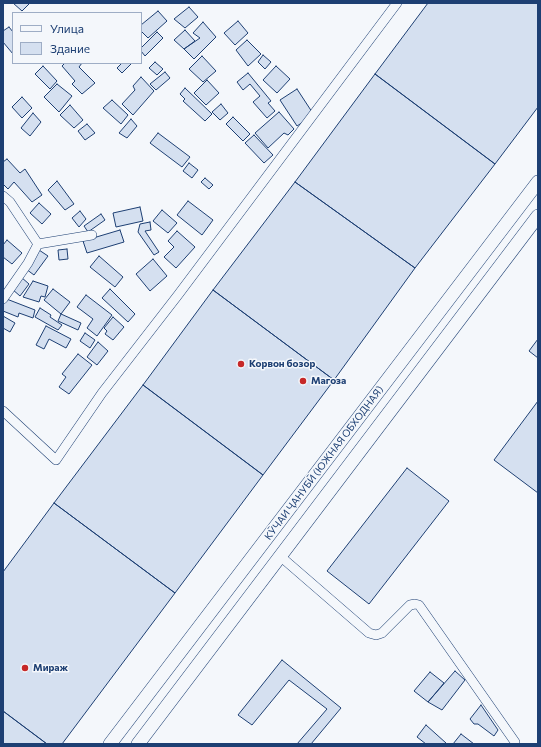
<!DOCTYPE html>
<html>
<head>
<meta charset="utf-8">
<style>
	body { margin:0 }
	#map { position:relative; width:541px; height:747px; overflow:hidden; background:#f4f7fb; font-family:Commissioner,sans-serif }
	canvas { display:block }
	.frame { position:absolute; inset:0; border:4px solid #1d3f73; pointer-events:none }
	.legend { position:absolute; left:12px; top:12px; width:130px; height:52px; box-sizing:border-box; background:#f4f7fb; border:1px solid #9eadc5; margin:0; padding:5px 7px; list-style:none; font-size:12px; color:#1d3f73 }
	.legend li { display:flex; align-items:center; gap:8px; height:20px }
	.legend b { width:20px; border:1px solid #9eadc5 }
</style>
</head>
<body>
<div id="map">
<canvas width="541" height="747"></canvas>
<div class="frame"></div>
<ul class="legend">
<li><b style="height:5px;background:#f4f7fb"></b>Улица</li>
<li><b style="height:11px;background:#d5e0f0"></b>Здание</li>
</ul>
</div>
<script>
const ctx = document.querySelector('canvas').getContext('2d');
ctx.lineJoin = 'round';
function fillPath(path, color) { ctx.fillStyle = color; ctx.fill(path, 'evenodd'); }
const poly = rows => new Path2D(rows.map(r => 'M' + r).join(''));
function stroke(path, color, width, dash) { ctx.strokeStyle = color; ctx.lineWidth = width; ctx.lineCap = dash ? 'butt' : 'round'; ctx.setLineDash(dash || []); ctx.stroke(path); }
function write(font, color, halo, rows, align = 'center') {
  ctx.font = font + ' Commissioner,sans-serif'; ctx.lineWidth = 3; ctx.setLineDash([]); ctx.textBaseline = 'middle'; ctx.strokeStyle = halo; ctx.fillStyle = color; for (const [text, x, y, turn = 0] of rows) {
    ctx.save(); ctx.translate(x, y); ctx.rotate((+turn || 0) * Math.PI / 180); ctx.textAlign = isNaN(turn) ? turn : align; if (halo) ctx.strokeText(text, 0, 0); ctx.fillText(text, 0, 0); ctx.restore();
  }
}
const building = poly([
	[13,3,30,3,22,11,13,3],
	[428,3,538,3,538,107,495,164,375,74,428,3],
	[189,7,198,17,185,28,174,19,189,7],
	[158,11,167,21,148,38,141,31,141,25,158,11],
	[238,21,248,33,235,45,224,33,238,21],
	[203,22,216,37,194,59,184,49,200,38,193,33,203,22],
	[9,27,13,32,13,54,3,42,3,31,9,27],
	[185,30,195,41,184,49,174,40,185,30],
	[157,32,163,38,145,56,141,51,141,48,157,32],
	[247,40,261,54,248,66,236,50,247,40],
	[263,55,271,62,265,69,258,62,263,55],
	[202,56,216,71,203,82,189,69,202,56],
	[155,62,163,69,157,75,149,68,155,62],
	[65,63,82,63,79,67,95,83,82,94,72,84,75,81,62,66,65,63],
	[122,63,132,63,122,73,117,68,122,63],
	[43,66,57,81,50,89,35,74,43,66],
	[276,66,290,79,277,93,263,80,276,66],
	[165,72,170,78,156,90,150,84,165,72],
	[248,73,271,101,268,103,275,111,267,118,253,102,260,96,250,84,243,90,237,82,248,73],
	[375,74,495,164,415,268,295,182,375,74],
	[141,77,154,91,133,115,122,104,135,90,133,86,141,77],
	[207,80,219,93,206,105,194,93,207,80],
	[57,84,72,96,59,112,44,97,57,84],
	[185,88,212,114,205,121,183,101,185,99,180,94,185,88],
	[297,89,314,115,297,126,280,100,297,89],
	[22,97,32,108,22,118,12,107,22,97],
	[112,100,128,115,121,124,103,108,112,100],
	[221,104,228,113,220,120,212,112,221,104],
	[70,105,83,120,74,128,60,115,70,105],
	[279,112,294,129,288,135,284,133,268,148,255,133,279,112],
	[33,113,41,122,30,136,21,128,33,113],
	[233,117,250,134,243,141,226,124,233,117],
	[131,119,137,126,127,138,119,133,131,119],
	[87,124,95,133,85,140,78,131,87,124],
	[158,133,190,157,182,167,150,143,158,133],
	[254,135,273,155,264,163,245,143,254,135],
	[7,159,20,173,25,169,42,195,32,202,14,182,8,189,3,184,3,162,7,159],
	[189,163,198,170,192,178,183,171,189,163],
	[205,178,213,185,209,189,201,182,205,178],
	[57,181,74,204,65,210,48,190,57,181],
	[295,182,415,268,334,380,213,290,295,182],
	[188,201,213,220,202,235,177,215,188,201],
	[39,203,51,214,42,224,30,213,39,203],
	[140,207,143,221,116,227,113,213,140,207],
	[162,210,177,223,168,233,153,221,162,210],
	[80,211,86,219,79,227,72,218,80,211],
	[101,214,105,220,88,232,84,226,101,214],
	[150,222,151,230,145,231,159,252,154,255,138,232,140,224,150,222],
	[120,230,124,242,87,253,83,241,120,230],
	[177,231,195,247,176,268,164,257,174,247,168,241,177,231],
	[7,240,22,253,12,264,3,257,3,245,7,240],
	[67,249,68,259,59,260,58,250,67,249],
	[39,250,48,256,34,275,26,269,39,250],
	[99,256,123,277,115,287,90,267,99,256],
	[153,259,167,276,150,291,136,274,153,259],
	[21,277,29,284,20,296,12,289,21,277],
	[33,281,48,286,45,297,41,296,39,302,23,297,33,281],
	[53,289,70,302,61,314,44,300,53,289],
	[110,289,135,314,128,322,102,298,110,289],
	[213,290,334,380,263,475,143,385,213,290],
	[86,295,112,315,97,336,87,328,93,319,77,307,86,295],
	[4,298,35,310,33,318,19,313,18,317,3,311,4,298],
	[40,308,51,315,50,317,62,325,58,330,35,317,40,308],
	[61,314,81,323,78,330,58,321,61,314],
	[3,316,15,323,10,332,3,328,3,316],
	[113,317,124,327,113,340,105,334,107,331,104,328,113,317],
	[46,326,71,339,66,348,49,339,44,349,36,345,46,326],
	[85,333,95,340,90,348,80,341,85,333],
	[538,339,538,358,529,351,538,339],
	[98,342,108,351,97,365,87,357,98,342],
	[78,354,92,365,69,394,59,387,66,377,62,374,78,354],
	[143,385,263,475,175,593,54,503,143,385],
	[538,401,538,493,494,460,538,401],
	[407,468,449,501,369,604,327,571,407,468],
	[54,503,175,593,62,744,47,744,3,711,3,572,54,503],
	[282,660,341,708,311,744,297,744,327,709,289,680,252,725,238,715,282,660],
	[455,671,465,680,442,710,428,702,455,671],
	[430,672,444,683,428,702,414,691,430,672],
	[481,705,498,730,494,736,478,724,474,724,470,719,481,705],
	[3,711,47,744,3,744,3,711],
	[426,725,446,743,445,744,426,744,417,737,426,725],
	[461,734,474,744,453,744,461,734]
]);
fillPath(building, '#d5e0f0');
stroke(building, '#1d3f73', 1);
const minor = poly([
	[3,196,10,202,38,244],
	[3,299,28,263,38,244,92,235],
	[3,411,56,460,102,393,178,295,397,3],
	[280,556,369,633,376,635,382,633,410,605,415,604,419,605,515,742]
]);
const secondary = poly([
	[110,744,538,182],
	[138,744,538,216]
]);
stroke(minor, '#1d3f73', 10);
stroke(secondary, '#1d3f73', 14);
stroke(minor, '#f4f7fb', 9);
stroke(secondary, '#f4f7fb', 13);
for (const [x, y, r, color] of [
	[241,364,4,"#c62828"],
	[303,381,4,"#c62828"],
	[25,668,4,"#c62828"]
]) { const dot = new Path2D(); dot.arc(x, y, r, 0, 2 * Math.PI); ctx.fillStyle = color; ctx.fill(dot); stroke(dot, '#f4f7fb', 1.5); }
write('bold 10px', '#1d3f73', '#f4f7fb', [
	["Корвон бозор",249,364],
	["Магоза",311,381],
	["Мираж",33,668]
], 'left');
write('10px', '#1d3f73', '#f4f7fb', [
	["КӮЧАИ ҶАНУБӢ (ЮЖНАЯ ОБХОДНАЯ)",324,463,-53]
]);
</script>
</body>
</html>
